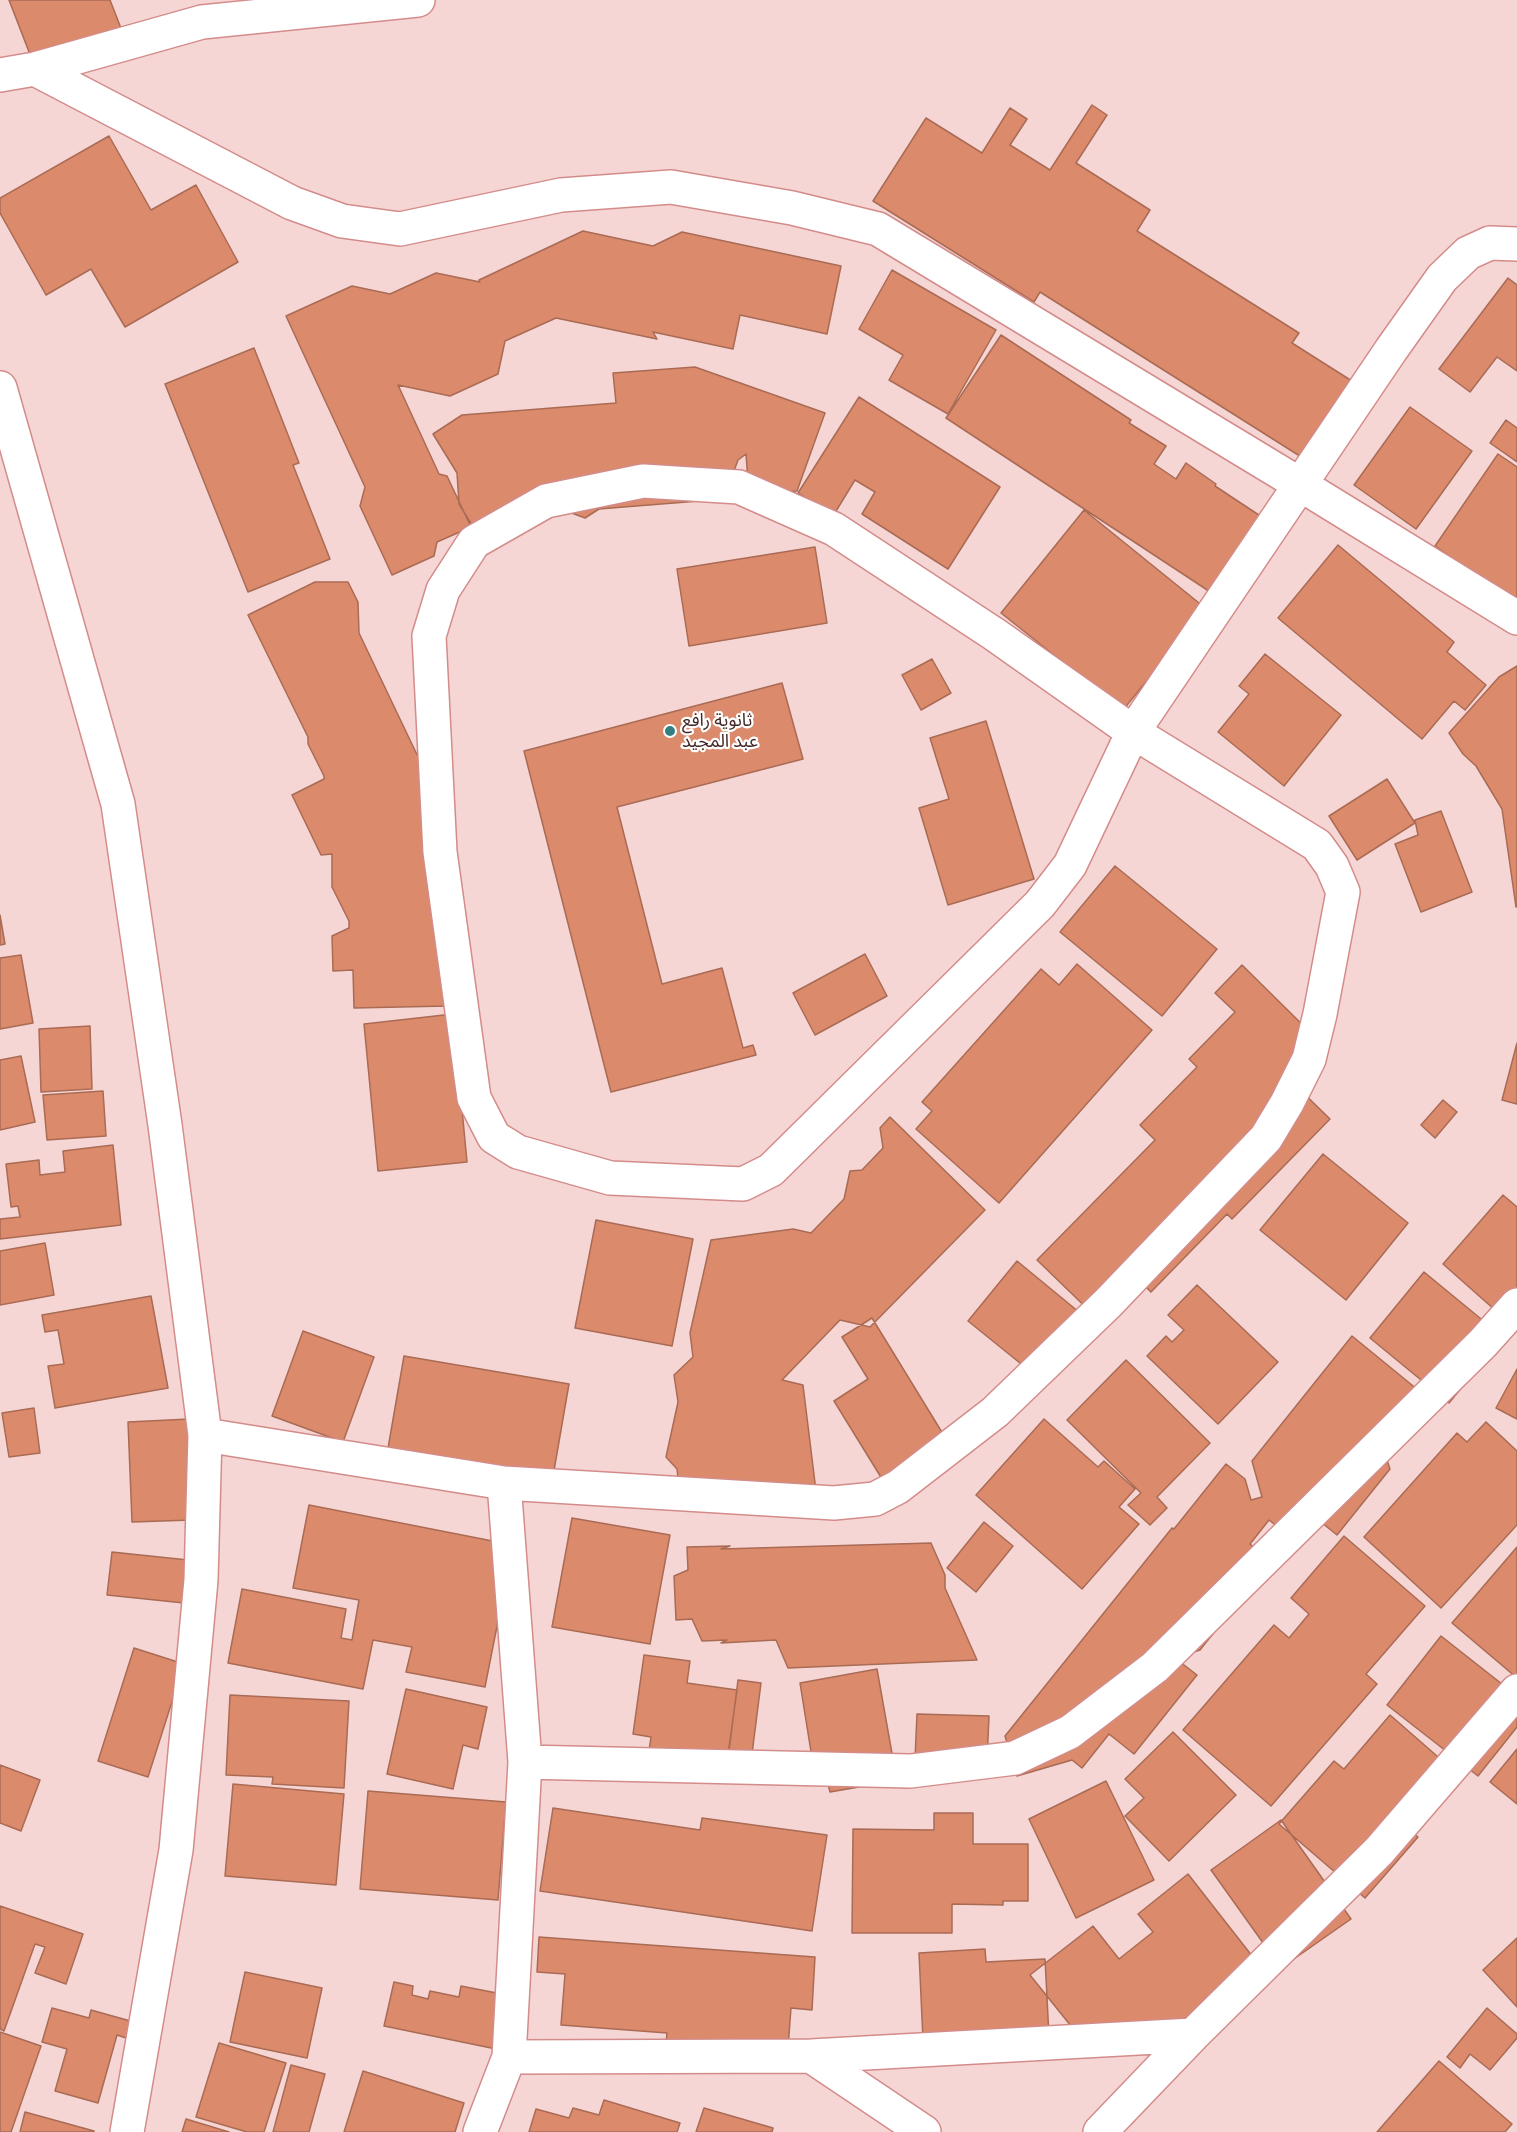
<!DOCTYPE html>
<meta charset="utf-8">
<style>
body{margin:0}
canvas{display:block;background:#f6d6d5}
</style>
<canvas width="1517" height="2132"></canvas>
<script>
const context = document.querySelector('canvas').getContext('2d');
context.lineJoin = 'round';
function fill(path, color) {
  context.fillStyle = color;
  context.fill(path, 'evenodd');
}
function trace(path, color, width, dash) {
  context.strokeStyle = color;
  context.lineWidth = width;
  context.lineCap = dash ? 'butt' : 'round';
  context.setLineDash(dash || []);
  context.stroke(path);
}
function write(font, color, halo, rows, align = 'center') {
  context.font = font + ' "Fira Sans Condensed","Noto Sans Arabic",sans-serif';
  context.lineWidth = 4.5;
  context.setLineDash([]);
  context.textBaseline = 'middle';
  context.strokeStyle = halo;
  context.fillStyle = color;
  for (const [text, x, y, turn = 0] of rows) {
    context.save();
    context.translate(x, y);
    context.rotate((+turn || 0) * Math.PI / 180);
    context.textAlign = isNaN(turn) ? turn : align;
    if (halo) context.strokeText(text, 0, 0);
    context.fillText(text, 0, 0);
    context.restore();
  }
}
const building = new Path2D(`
 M9,0h101l19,49 -88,34z
 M1092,105l15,10 -31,48 74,47 -13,21 162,102 -7,10 71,45 -49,77 -274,-173 -6,10 -161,-101 53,-83 56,35 28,-45 17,11 -17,26 40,25z
 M109,136l42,74 45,-25 42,77 -113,65 -34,-58 -45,26 -46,-82v-15z
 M583,231l70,15 29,-14 159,34 -14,68 -87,-19 -7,34 -80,-17 4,7 -101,-21 -51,23 -7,33 -48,22 -52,-11 41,89 8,2 24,51 -34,15 -3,14 -42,19 -32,-69 5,-19 -79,-171 66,-30 38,8 46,-21 44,9 -1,-2z
 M892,270l104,60 -48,84 -59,-34 14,-25 -44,-26z
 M1508,278l9,7v86l-20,-14 -27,35 -31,-23z
 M1001,335l130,85 -2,3 37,23 -12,18 22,15 10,-16 30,21 -1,2 65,43 -50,76 -284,-187z
 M254,348l45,115 -6,2 37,94 -82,33 -83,-208z
 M695,367l130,46 -28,78 -32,2 -17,-11 -2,-28 -8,6 -14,39 -125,10 -14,9 -24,-9 -16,-25 -70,46 -16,-26 -2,-31 -24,-39 29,-19 154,-12 -3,-30z
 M859,397l141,90 -52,82 -86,-55 13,-22 -20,-12 -22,36 -35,-23z
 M1410,407l62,44 -56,78 -62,-44z
 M1506,420l11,8v34l-27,-19z
 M1498,454l19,13v142l-41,-34 -41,-29z
 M1084,510l120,97 11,-15 21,17 -33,42 -19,-16 -61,75 -122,-97z
 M1338,545l116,97 -7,10 39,33 -21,25 -11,-9 -32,38 -144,-121z
 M815,547l12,76 -138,23 -12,-77z
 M315,582h33l10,20 1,31 71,149 18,224 -94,2 -1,-38 -20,1 -1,-35 17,-8v-7l-17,-34v-33l-11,1 -29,-60 32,-16v-3l-16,-32v-7l-60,-122z
 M1265,654l76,61 -57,71 -66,-54 31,-38 -10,-8z
 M932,659l19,34 -30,17 -19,-35z
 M1517,666v241h-1l-14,-98 -26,-43 -13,-12 -14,-21 50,-56z
 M782,683l21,76 -186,48 45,177 60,-16 21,80 10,-3 3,10 -145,37 -87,-341z
 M986,721l48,158 -86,26 -29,-97 30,-9 -19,-61z
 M1387,779l28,44 -58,37 -28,-44z
 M1441,811l31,81 -51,20 -26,-68 23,-9 -3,-15z
 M1115,866l102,83 -55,67 -102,-84z
 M0,915l5,29 -5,1z
 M865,954l22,42 -72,39 -22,-42z
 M21,955l12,68 -33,6v-71z
 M1077,964l75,66 -153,173 -83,-74 16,-18 -10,-9 119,-133 18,16z
 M1242,965l80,79 -33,35 41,40 -98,100 -5,-5 -76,78 -11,-11 -40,40 -63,-61 118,-120 -15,-15 57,-58 -8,-8 46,-47 -20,-19z
 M453,1014l14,148 -89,9 -14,-147z
 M90,1026l2,63 -51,3 -2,-63z
 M1517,1043v61l-15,-4z
 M21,1056l14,66 -35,8v-70z
 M103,1091l3,45 -59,4 -4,-45z
 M1443,1100l14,12 -22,26 -14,-13z
 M890,1117l95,93 -115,117 -30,-7 -58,60 21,5 13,106 -137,-4 -2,-18 -11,-12 12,-55 -4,-27 19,-18 -3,-24 21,-93 82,-11 18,4 33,-34 6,-28 12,-1 21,-22 -3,-20z
 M113,1145l8,80 -121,14v-20l20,-2 -2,-11 -7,1 -5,-43 33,-4 1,15 25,-3 -2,-21z
 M1323,1154l85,69 -62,77 -86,-70z
 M1503,1195l14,12v96l-13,15 -61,-54z
 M596,1220l97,19 -21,107 -97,-18z
 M45,1243l9,52 -54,10v-54z
 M1017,1261l68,56 -49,59 -68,-55z
 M1424,1272l79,65 -54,66 -79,-65z
 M1197,1285l81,77 -60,62 -71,-68 19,-20 6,6 12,-12 -16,-15z
 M151,1296l17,92 -113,20 -7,-42 16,-2 -6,-34 -13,2 -3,-17z
 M872,1318l79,129 -64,40 -53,-86 34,-22 -26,-42z
 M303,1331l71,26 -31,85 -71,-26z
 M1352,1336l66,54 -33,64 5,15 -53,66 -31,-25 -19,24 -18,-14 -19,24 21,17 -71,89 -25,8 22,17 -63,79 -25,-20 -27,34 -10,-8 -55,16 -12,-40 167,-208 2,1 52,-65 19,15 6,21 11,-3 -10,-36z
 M404,1356l165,28 -17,98 -165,-28z
 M1126,1360l84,83 -53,54 10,11 -17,17 -22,-20 13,-12 -74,-73z
 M1517,1369v50l-21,-11z
 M34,1408l6,45 -31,4 -7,-44z
 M189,1419l3,101 -60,2 -4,-100z
 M1044,1419l54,48 6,-6 31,28 -16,18 20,17 -57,65 -106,-94z
 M1486,1422l31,29v74l-76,83 -77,-71 93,-104 10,9z
 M309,1505l204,40 -28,142 -79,-15 6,-25 -39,-7 -10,49 -135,-26 14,-74 104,20 -5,29 11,2 7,-40 -66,-12z
 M572,1518l98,17 -20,109 -98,-17z
 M984,1522l29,24 -37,46 -29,-24z
 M1344,1536l81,70 -59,68 11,10 -106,122 -88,-76 91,-105 15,13 20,-24 -18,-16z
 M931,1543l14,32v13l32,72 -189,8 -12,-28 -55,3 6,-3 -25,1 -10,-22 -16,1 -2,-44 14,-6 -1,-23 43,-1 -9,3z
 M1517,1547v131l-65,-55z
 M112,1552l76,8 -4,43 -77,-8z
 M1441,1636l76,60v31l-39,49 -91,-71z
 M134,1648l50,16 -36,113 -50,-16z
 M644,1655l46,6 -3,22 50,7 -12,86 -78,-12 4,-27 -18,-3z
 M877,1669l16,90 24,18 -87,15 -3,-11 -11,2 -16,-100z
 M738,1680l23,3 -9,71 -23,-3z
 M406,1689l81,18 -9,42 -15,-4 -10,44 -66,-15z
 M230,1695l119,6 -5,87 -72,-4 1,-7 -47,-2z
 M917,1714l72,2 -2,45 -72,-2z
 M1390,1715l55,48 -48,56 21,18 -53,61 -86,-74 55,-63 10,8z
 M1173,1732l63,63 -67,66 -44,-45 19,-18 -19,-19z
 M1517,1749v55l-27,-22z
 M0,1765l40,15 -19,51 -21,-8z
 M1106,1781l48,99 -78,38 -47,-99z
 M233,1784l111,10 -8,91 -111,-9z
 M368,1791l138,11 -8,98 -138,-11z
 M553,1808l147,22 2,-12 125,17 -15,96 -272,-40z
 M934,1813h39v31h55v57h-25v4l-51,-1v29h-100l1,-104 81,1z
 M1281,1820l70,99 -70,49 -70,-98z
 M1188,1874l68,87 -110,89 -63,-9 -53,-66 63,-49 26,33 34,-27 -15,-18z
 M0,1906l83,28 -17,50 -31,-11 10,-26 -10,-3 -31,87 -4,-2z
 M539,1937l276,20 -3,53 -21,-2 -3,40 -124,13 3,-28 -106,-8 4,-51 -28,-2z
 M1517,1938v69l-34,-37z
 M985,1949l1,13 59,-3 5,97 -126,6 -5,-109z
 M245,1972l77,16 -15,70 -77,-16z
 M394,1982l19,4 -1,9 16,4 2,-8 29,6 2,-11 46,9 -11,54 -112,-23z
 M52,2008l37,10 2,-8 43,12 -5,17 -12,-4 -19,68 -43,-12 12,-42 -25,-7z
 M1487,2008l30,26v4l-27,32 -20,-16 -10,14 -13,-11z
 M0,2032l41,14 -30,86h-11z
 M219,2043l67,20 -22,69h-17l-51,-15z
 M1439,2061l73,63 -7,8h-128z
 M291,2065l34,9 -16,58h-36z
 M363,2071l101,32 -9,29h-111z
 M604,2100l76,23 -3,9h-148l7,-23 33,9 4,-10 26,7z
 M704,2108l69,20 -1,4h-76z
 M25,2112l69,19v1h-74z
 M186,2119l43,13h-47z`);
const minor = new Path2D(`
 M35,69l257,134 50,18 58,8 161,-34 110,-8 121,21 86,21 423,256 216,133
 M0,75l35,-6 167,-47 216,-22
 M0,388l118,416 47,321 40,310 -4,145 -25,270 -49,282
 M205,1435l299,48 330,20 41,-4 23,-12 97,-75 113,-109 158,-165 21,-35 22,-44 11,-45 23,-122 -11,-26 -15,-21 -184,-113 -139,-98 -160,-105 -95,-42 -96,-6 -97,20 -72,41 -31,48 -14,46 11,216 34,246 20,39 24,15 92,26 133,6 28,-14 269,-266 30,-39 63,-133 258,-382 51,-72 26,-25 22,-10 27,1
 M525,1762l385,9 105,-13 55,-26 85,-65 328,-324 34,-38
 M811,2056l113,76
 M509,2057l302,-1 382,-21
 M480,2132l29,-75 16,-295 -21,-279
 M1100,2132l93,-97 186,-184 138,-160`);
const markers = [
 [670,731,6,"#357e82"]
];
const poiNames = [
 ["ثانوية رافع",682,721],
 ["عبد المجيد",682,742]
];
fill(building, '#db8a6c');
trace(building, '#aa6b55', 1.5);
trace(minor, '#d38c8a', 36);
trace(minor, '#fff', 33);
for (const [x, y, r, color] of markers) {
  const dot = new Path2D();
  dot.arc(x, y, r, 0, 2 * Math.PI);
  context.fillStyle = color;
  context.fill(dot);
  trace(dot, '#fff', 2);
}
write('18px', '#442727', '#fff', poiNames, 'left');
</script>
